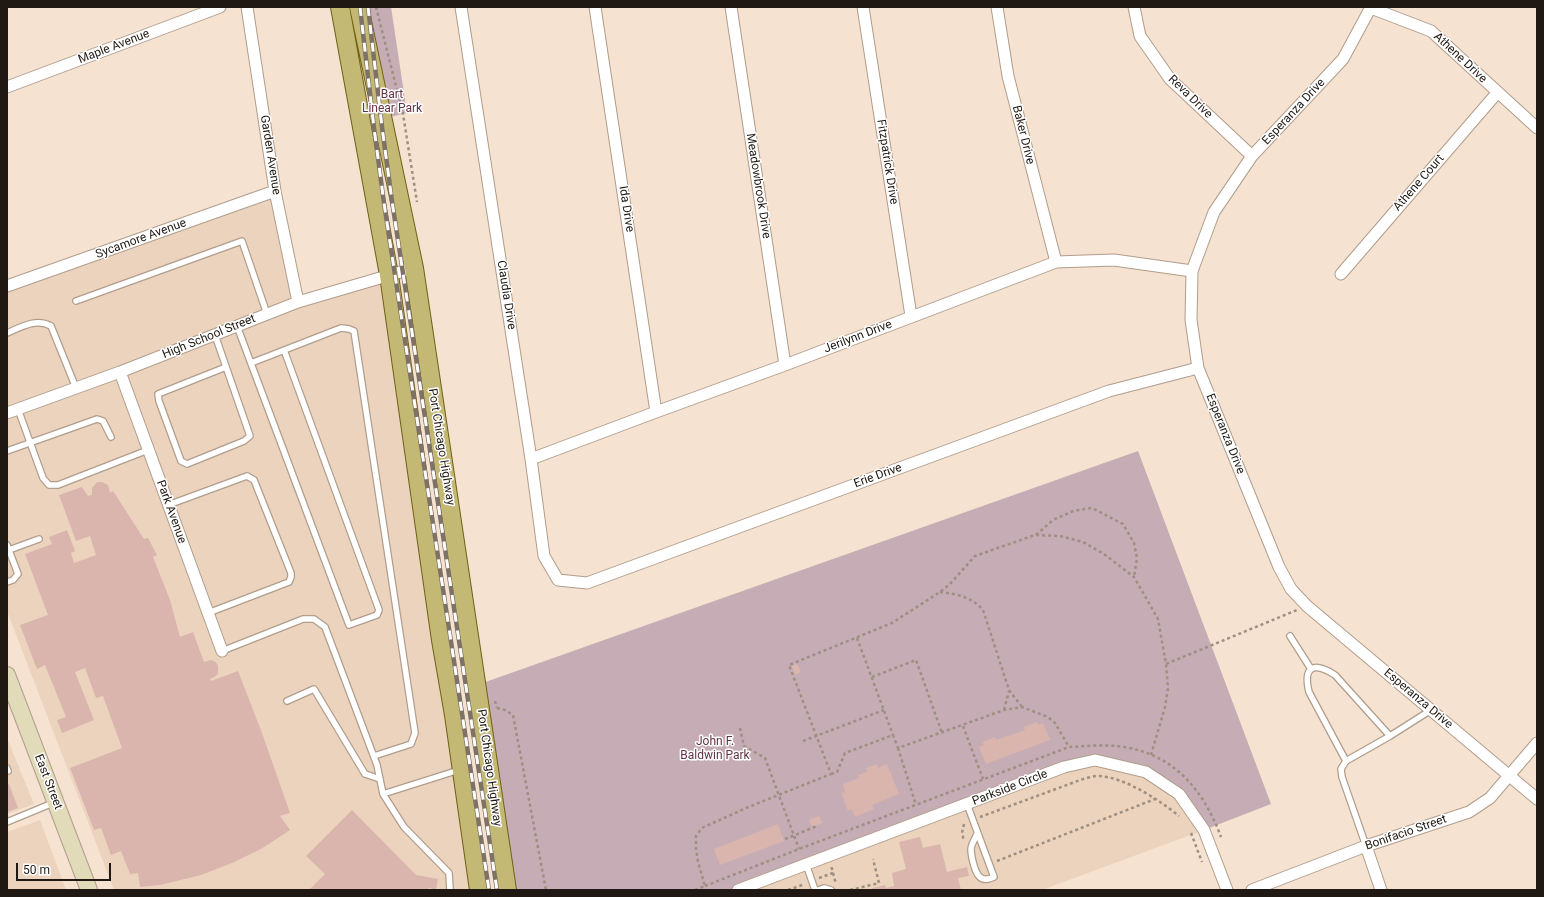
<!DOCTYPE html>
<style>
body{margin:0}
#map{position:relative;width:1544px;height:897px;overflow:hidden;background:#f6e2d0;font-family:Roboto,sans-serif}
canvas{display:block}
.frame{position:absolute;inset:0;border:8px solid #201913;pointer-events:none}
.scale{position:absolute;left:16px;top:863px;width:95px;height:18px;box-sizing:border-box;border:2px solid #201913;border-top:0;padding-left:5px;font-size:12px;line-height:14px;white-space:nowrap;color:#201913;-webkit-text-stroke:3px #fff;paint-order:stroke}
</style>
<div id="map">
<canvas width="1544" height="897"></canvas>
<div class="frame"></div>
<div class="scale">50 m</div>
</div>
<script>
const context = document.querySelector('canvas').getContext('2d');
context.lineJoin = 'round';
function fill(path, color) {
  context.fillStyle = color;
  context.fill(path, 'evenodd');
}
function trace(path, color, width, dash) {
  context.strokeStyle = color;
  context.lineWidth = width;
  context.lineCap = dash ? 'butt' : 'round';
  context.setLineDash(dash || []);
  context.stroke(path);
}
function write(font, color, halo, rows, align = 'center') {
  context.font = font + ' Roboto,sans-serif';
  context.lineWidth = 3;
  context.setLineDash([]);
  context.textBaseline = 'middle';
  context.strokeStyle = halo;
  context.fillStyle = color;
  for (const [text, x, y, turn = 0] of rows) {
    context.save();
    context.translate(x, y);
    context.rotate((+turn || 0) * Math.PI / 180);
    context.textAlign = isNaN(turn) ? turn : align;
    if (halo) context.strokeText(text, 0, 0);
    context.fillText(text, 0, 0);
    context.restore();
  }
}
const built = new Path2D(`
 M275,191l23,111 91,-27 90,615h-365l-107,-279v-325z
 M7,738l27,66 -27,10z
 M1095,760l51,12 33,22 25,36 -162,60h-304z
 M40,820l26,70h-59v-58z`);
const green = new Path2D(`
 M368,7h23l16,106 -26,6z
 M1138,451l133,353 -67,26 -25,-36 -33,-22 -51,-12 -357,130h-231l-30,-205z`);
const building = new Path2D(`
 M97,482h5l6,3 2,8 3,-2 31,48 4,-1 9,17 -4,2 17,43 10,37 13,-5 11,30 7,-2 5,2 2,4v8l-4,3 -4,2 1,2 27,-10 24,62 28,80 -10,3 10,14 -29,19 -29,14 -31,12 -41,10 -20,2 -2,-14 -8,1 -9,-23 -10,4 -10,-27 -7,2 -24,-62 52,-20 -19,-52 -7,2 -11,-30 -10,4 19,48 -32,13 -5,-13 9,-3 -21,-52 -8,4 -17,-44 28,-10 -23,-61 27,-10 -3,-7 18,-7 8,21 -4,2 3,10 22,-8 -6,-19 -14,5 -17,-46 23,-8 6,9 4,-1v-7z
 M797,664l4,8 -6,3 -3,-9z
 M1037,722l1,3 5,-2 7,17 -64,24 -7,-17 5,-2 -2,-3 13,-5 1,3 29,-10 -1,-3z
 M877,764l1,4 9,-4 12,30 -27,11 2,4 -19,8 -3,-8 -4,2 -7,-18 4,-1 -2,-8 16,-6 -1,-3 9,-3 -1,-4z
 M9,784l9,24 -11,4v-27z
 M352,810l64,65 22,4 -2,11 -7,-2 -2,2h-118l16,-16 -19,-18z
 M819,816l3,7 -10,4 -3,-7z
 M778,824l6,17 -64,24 -6,-16z
 M920,837l3,11 17,-4 7,28 20,-5 2,9 -11,2 3,12h-88l-1,-2 13,-3 1,3 8,-2 -2,-13 14,-4 -7,-27z`);
const path = new Path2D(`
 M376,7l27,107 14,88
 M1036,535l17,-15 20,-9 19,-3 31,16 11,19 3,15 -3,19
 M940,592c17,2 32,5 43,18l26,80 13,17
 M857,638l36,97
 M872,677l44,-17 26,73
 M495,701l2,7
 M497,708l8,2 8,5 33,175
 M1004,710l5,-19
 M963,726l20,53
 M740,728l4,18 21,12 34,91
 M803,741l81,-31
 M898,748l18,57
 M1151,755l14,-48 3,-19 -2,-24
 M831,774l6,-2 8,-19 48,-18 5,13 106,-38 18,-3 26,10 7,6 14,24
 M980,817l103,-38c5,-1 10,-3 15,-3 27,1 61,24 81,40
 M964,824l-2,9 2,8
 M1191,833l11,29
 M785,839l32,-13
 M997,861l158,-62
 M833,873l3,11
 M819,878l14,-5 -2,-8
 M705,886l94,-37 270,-102c18,-1 37,-3 55,0 51,8 80,44 97,90
 M695,890l10,-4 -7,-24 -2,-13v-13l6,-8 44,-20 85,-34 -42,-109 103,-42 48,-31 10,-8 25,-28 60,-21 25,1 23,6 21,12 30,23 24,42 8,45 131,-54
 M788,890l17,-6
 M850,890l29,-7 -6,-24`);
const lane = new Path2D(`
 M76,301l166,-60 25,73
 M237,326l112,299 28,-10 2,-5 -95,-260
 M7,333c14,-6 29,-15 44,-7l25,62
 M215,335l35,101 -6,5 -57,23 -6,-3 -22,-60 -1,-7 68,-27
 M251,363l90,-35 8,1 5,2 61,402 -4,11 -37,12
 M18,409l25,69 6,7h9l90,-35
 M7,451l90,-32 6,2 8,16
 M168,505l79,-29 7,4 37,93v4l-2,5 -81,31
 M7,545l11,29 -5,6 -6,2
 M9,550l30,-11
 M1290,636l21,33
 M222,651l81,-32h11l11,8 52,138 6,29 21,33 45,46 1,17
 M287,701l27,-12 51,85 15,5
 M1346,761l-37,-69c-6,-25 4,-31 26,-17l55,61
 M7,768l1,3
 M383,794l76,-24
 M967,804l27,73c-14,7 -18,-3 -21,-15 -1,-4 -2,-9 -2,-13 0,-4 4,-10 6,-15
 M7,822l46,-19
 M1366,846l-24,-69 -1,-8 5,-8 44,-25 41,-26
 M806,864l9,26
 M818,890l6,-2 7,2`);
const street = new Path2D(`
 M247,7l28,184 23,111
 M461,7l70,452 13,97 14,24 29,3 522,-192 89,-23
 M595,7l61,405
 M731,7l54,358
 M863,7l48,309
 M997,7l11,69 48,186
 M1134,7l6,29 30,43 82,77
 M1371,7l-28,52 -91,97 -38,56 -22,59 -1,49 7,48 81,199 12,22 16,17 230,193
 M1371,8l60,23 106,97
 M7,87l213,-80
 M1341,274l156,-181
 M7,286l268,-95
 M120,372l102,279
 M7,413l113,-41 178,-70 116,-34
 M531,459l125,-47 129,-47 271,-103 58,-2 78,11
 M1366,846l15,44
 M738,890l326,-123 31,-7 51,12 33,22 25,36 23,60
 M1252,890l114,-44 103,-34 21,-14 47,-55`);
const secondary = new Path2D(`
 M7,675l82,215`);
const primary = new Path2D(`
 M340,7l49,268 52,365 13,75 25,175
 M359,7l55,261 93,622`);
const rail = new Path2D(`
 M360,7l14,121 10,75 105,687
 M368,7l14,120 10,74 105,689`);
const streetNames = [
 ["Maple Avenue",114,47,-21],
 ["Athene Drive",1460,58,43],
 ["Reva Drive",1190,97,44],
 ["Esperanza Drive",1294,112,-47],
 ["Baker Drive",1023,135,76],
 ["Garden Avenue",270,155,81],
 ["Fitzpatrick Drive",887,162,81],
 ["Athene Court",1419,183,-49],
 ["Meadowbrook Drive",758,186,81],
 ["Ida Drive",626,209,81],
 ["Sycamore Avenue",141,239,-20],
 ["Claudia Drive",506,295,81],
 ["High School Street",209,337,-22],
 ["Jerilynn Drive",858,337,-21],
 ["Esperanza Drive",1225,434,68],
 ["Port Chicago Highway",441,447,81],
 ["Erie Drive",878,476,-20],
 ["Park Avenue",171,512,70],
 ["Esperanza Drive",1418,699,40],
 ["Port Chicago Highway",489,768,82],
 ["East Street",48,782,69],
 ["Parkside Circle",1010,788,-21],
 ["Bonifacio Street",1406,833,-19]
];
const parkNames = [
 ["Bart",392,95],
 ["Linear Park",392,109],
 ["John F.",715,742],
 ["Baldwin Park",715,756]
];
fill(built, '#ecd3bd');
fill(green, '#c6adb5');
fill(building, '#d9b5ae');
trace(lane, '#b09d8c', 8);
trace(street, '#b09d8c', 13);
trace(secondary, '#b09d8c', 18);
trace(primary, '#716117', 20);
trace(path, '#9d8f82', 2.5, [3, 3]);
trace(lane, '#fff', 5.5);
trace(street, '#fff', 11);
trace(secondary, '#e1dbba', 16);
trace(primary, '#c4b875', 18);
trace(rail, '#7e7166', 4.5);
trace(rail, '#fff', 3, [9]);
write('12px', '#201913', '#fff', streetNames);
write('12px', '#633346', '#fff', parkNames);
</script>
